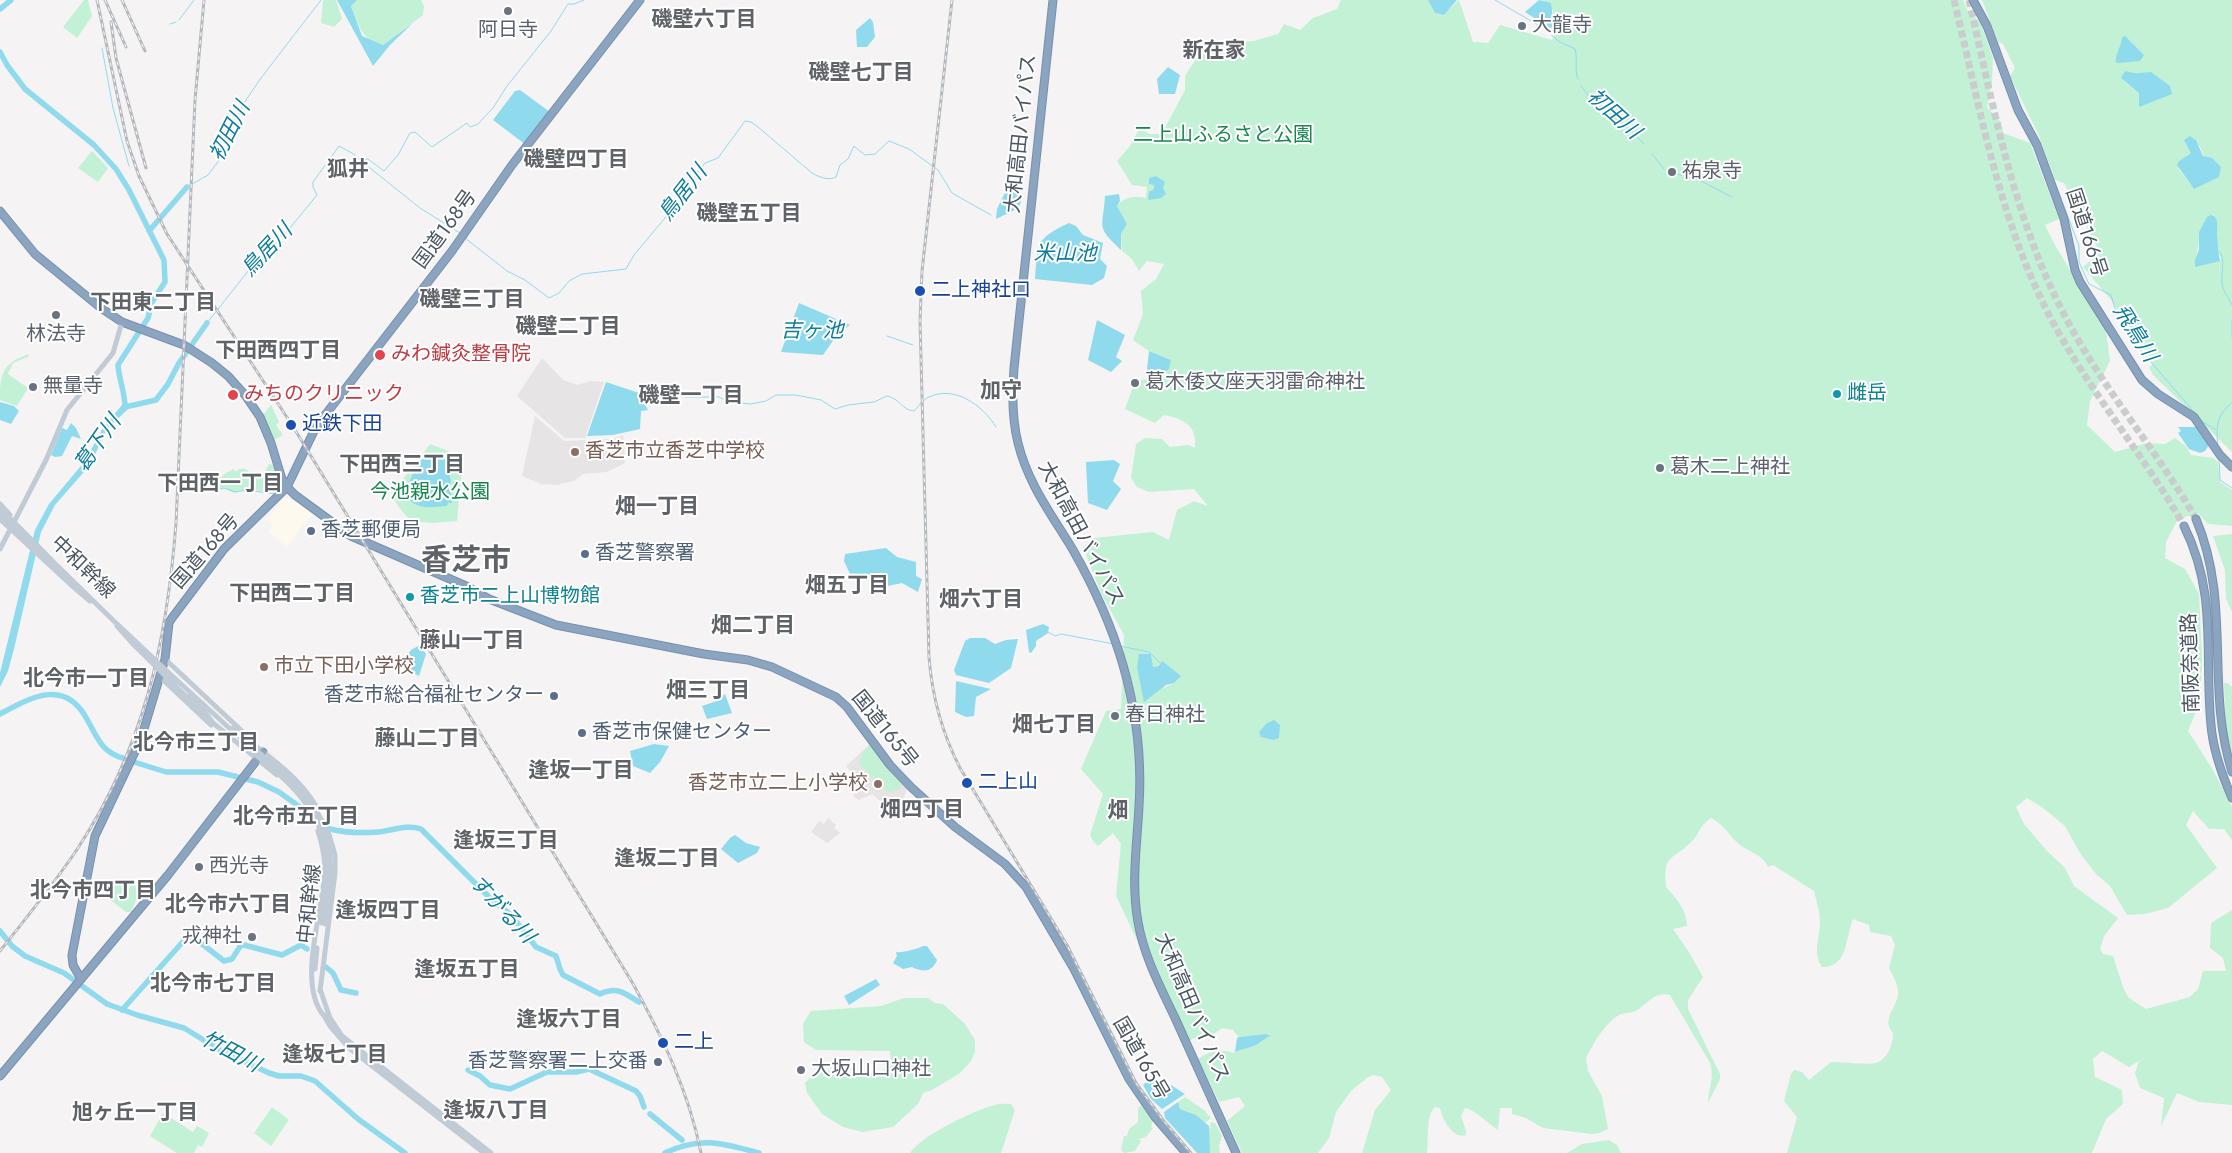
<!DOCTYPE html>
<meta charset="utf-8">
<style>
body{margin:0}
canvas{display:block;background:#f5f3f3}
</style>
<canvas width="2232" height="1153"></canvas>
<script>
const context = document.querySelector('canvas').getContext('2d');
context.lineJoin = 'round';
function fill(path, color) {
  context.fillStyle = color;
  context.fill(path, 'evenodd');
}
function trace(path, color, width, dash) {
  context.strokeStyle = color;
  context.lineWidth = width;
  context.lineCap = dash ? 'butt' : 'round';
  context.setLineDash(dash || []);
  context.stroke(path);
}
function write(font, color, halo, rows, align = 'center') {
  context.font = font + ' Jost,"Noto Sans JP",sans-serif';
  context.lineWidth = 4;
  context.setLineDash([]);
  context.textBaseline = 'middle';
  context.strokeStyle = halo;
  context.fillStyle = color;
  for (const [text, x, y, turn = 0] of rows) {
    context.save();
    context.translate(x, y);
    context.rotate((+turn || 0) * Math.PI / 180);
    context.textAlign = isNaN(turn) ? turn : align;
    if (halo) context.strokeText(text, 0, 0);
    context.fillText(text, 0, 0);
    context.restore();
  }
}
const commercial = new Path2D(`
 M288,497l27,16 -12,12 -15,22 -20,-15 5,-7 -6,-5 15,-20z`);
const education = new Path2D(`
 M542,358l21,22 14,5 14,-4 13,1 -19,56h-20l-48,-42z
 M535,416l29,25 48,-2 11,-4 2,28 -18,9 -24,2 -9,7 -17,4 -16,-1 -19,-8z
 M871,743l36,46 -3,8 5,8 -11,12 -26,-23 -13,6 -6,-4 4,-7 -11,-9 5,-8 -5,-6z
 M828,818l8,7 -2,3 6,5 -13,10 -16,-11 8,-11 5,3z`);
const green = new Path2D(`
 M84,0h4l4,16 -15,22 -14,-11z
 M323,0h13l6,19 -8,8 -13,-4z
 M357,0h64l3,6 -1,9 -40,30c-21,-3 -25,-22 -32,-39z
 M1341,0h87l7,13 8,2 16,-15 14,42 15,1 12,-18 52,15 5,-12 -4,-17 -11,-11h421l5,12 12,10 13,36 -1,24 -5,25 14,15 2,11 27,10 29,76 -14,6 10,20 51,85 4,31 -20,40 -3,24 28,27 32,-9 18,1 10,-6 11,8 5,9 22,3 5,4 2,20 12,8v36l-24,-2 -10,-11 -20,6 -12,23 -1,16 20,11 14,25 3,65 -2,43 -12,29 25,39 19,37v33l-8,-11h-15l-16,-18 -7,14 31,43 -49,40 -23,6 -18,1 -17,-29 -14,-12 -16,-21 -15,-27 -23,-19 -15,-9 -11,9 8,17 23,27 18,17 9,18 44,32 -14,18 -4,13 3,5 10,2 11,34 5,8 17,11 44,-12 8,-8 5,-18h23l-3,-13 -13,-10 1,-25 21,-13v195l-33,-3 -22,-9 -16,33 3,-28 -24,-10 -5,-15 4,-12 -10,6 -27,-16 -9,8 2,18 27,13 1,14 -17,15 -14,34h-305l10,-36 -13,-16 7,-27 3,-4 8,2 7,8 22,-18c9,0 38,3 45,1 12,-4 17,-19 17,-30 -12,-14 3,-24 5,-38 1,-10 -5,-19 -9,-27l6,-23 -4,-9 -21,-4 -1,-7 -16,-6c-8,18 -4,48 -31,48 -10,-16 -2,-28 -2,-45 0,-10 -4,-22 -6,-31l-41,-26 -5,2c-4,-11 -18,-15 -28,-22 -11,-9 -15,-20 -29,-27 -14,10 -11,16 -20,24 -20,20 -28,11 -25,45 10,11 21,23 21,39l-14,3 16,23 14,25 -15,23v9l32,65v5l-12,24c0,-14 7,-25 2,-40l-40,-68c-15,-4 -22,8 -33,15 -5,4 -12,2 -18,5 -14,8 -26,29 -33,43l2,13 14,25 6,33 -9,4 -7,1 -49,-6 -17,-10 -14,-4v-6h-12l-2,22c-9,-6 -24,-21 -33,-22l-4,8 5,15v4c-13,5 -24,-17 -26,-27l-5,-1c-10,10 -6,32 -8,46h-65l13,-43 16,-20 -9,-13 -8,-2 -6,2 -17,14 -15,21 -7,26 -11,15h-76l-15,-32 18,-15 -6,-9 -20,5 -21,-43c9,-7 25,-11 35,-6l26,-10 5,-5 6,-1 -4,-3 -27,3 -6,-7 -11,-2 -11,8 -17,2 -5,3 -37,-79 -14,-20 -22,-46 5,-52 -8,-11 -15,13 -5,-5 -3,-6 13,-41 -22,-25 25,-58 15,-2 3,-74 -22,-40 -19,-48 11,-9 59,-6 16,8 8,-30 17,-9 14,5 -14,-17 -45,3 -12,-5 -6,-9 5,-34 9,-6 17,1 8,8 19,-2 6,3c2,-23 -11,-29 -31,-33l-9,8 -30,-14 10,-28 20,-3 16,-18 -22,-9 -16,-11 10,-26 -2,-23 15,-12 8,-15 -17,-3 -8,10 -7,-12 -10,-8 -1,-17 6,-10 -10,-18c6,-9 19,-11 29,-8l1,-11 -15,-2 -15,-24 13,-15 10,-18 9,6h13l23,-44v-14l15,-23 24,-10 30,-2 24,-7 6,-10 16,6 13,-12 24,-9zM1139,654h12l2,13 6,-1 15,17 -11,5z
 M1982,0h250v452l-79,-77 -4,-8 4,-3 -42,-64 -28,-33 14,-12 1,-6 -34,-66 -9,-3 -16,-44 -29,-60 5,-8 -12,-24 -5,-2zM2122,37l18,24 -25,-2 7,-13zM2151,72l-12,35v-14l-15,-12 10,-8zM2185,140l14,5 6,13 -14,27 -12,-16v-8l12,-8zM2203,226l15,4v19l3,10h-26c5,-11 2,-23 8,-33z
 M92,151l16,17 -10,14 -20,-14z
 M29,354l-1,3 -15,6 -5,11 20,14 -11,18 -17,-6c0,-26 2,-37 29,-46z
 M271,405l8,17 -3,3 7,10 -9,5 -12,-24z
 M430,444l33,13 -6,64 -24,2 -22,-2c-8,-9 -16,-16 -18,-28l3,-5z
 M269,464l4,1 6,17 -3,11 -29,-4 -13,4 -11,-5 -11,1 12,-15 10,-5 1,3c10,-8 11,0 21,3l8,-2z
 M2232,534v78l-6,-13 -1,-29 -12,-34z
 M2224,683h4l4,4v70l-6,-19z
 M871,745l31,39 -5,6 -9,2 -29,-28 4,-12z
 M108,881h26l4,15 -7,16h-5l-23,-18v-6z
 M904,998h24l7,5 8,1 22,20 10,16v12l-4,9 -11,12 -28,17 -9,3 -5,11 -25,23 -31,5 -19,-5 -21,-13 -15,-21 -2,-10c18,-19 30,-12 53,-9 8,0 16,-1 24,-2l9,-10 -1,-11 -74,-1 -12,-8 -1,-18 8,-13 70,-5z
 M1185,1097l19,13 7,8 -6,5 -9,-8 -16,-6 -2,-7z
 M1011,1104l4,6 -14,43h-91c11,-17 64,-43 85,-48 5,-2 11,-1 16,-1z
 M1143,1104l10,17 -2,6 2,1 -7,9 -7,2 2,2 -6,10 -11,2 -3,-3 3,-14h3l2,-7 9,-7v-14z
 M272,1107l17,13 -18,26 -17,-13z
 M163,1113l30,19 4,-6 12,7 -7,14 -4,-2 -4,8h-17l-27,-17z
 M1211,1122l4,1 7,13 -3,10 1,7h-10l-2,-18z
 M1609,1140l8,5 4,8h-54l15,-9z`);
const water = new Path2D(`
 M337,0h20l-6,6 11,30 21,9 30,-22 -23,22 -17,21z
 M1428,0h29l-13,15 -9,-2z
 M1539,0l12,3 3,24 -4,1 -25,-16z
 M870,18l3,4 2,15 -8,10h-10l-1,-17z
 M2125,36l19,19 -4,6 -24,2c-2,-6 6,-18 6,-26z
 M1168,67l12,8 -5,19h-16l-2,-15z
 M2125,71l9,2 17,-1 19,14 2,8 -33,13v-14l-18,-15z
 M520,90l30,22 -24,33 -33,-25 22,-29z
 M2190,136l6,4 7,16 9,2 9,9 -2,10 -25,12 -17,-24 2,-4 12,-8 -7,-13z
 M1156,176l9,6 -2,6 3,6 -5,4 -13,2 1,-9h3l2,-3v-3l-5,-1v-6z
 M1011,180l3,1 7,20 -2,7 -23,11 1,-10z
 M1119,194l1,7 -3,5 10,18 -6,10v16c-26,-24 -18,-22 -16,-54z
 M2211,215l4,2 2,4 1,28 2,12 -25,6v-8l4,-9v-18l8,-15z
 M1069,223l7,3 7,9 20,8 -3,16 7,7 -3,12 -12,7 -57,-6c3,-36 0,-40 34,-56z
 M799,303l51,22 -13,10 -14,20 -42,-3z
 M1097,320l28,15 -9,22 6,4 -11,11 -23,-12z
 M1149,351l22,9 -2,9 -14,9 -8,-9z
 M606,382l33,11 9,17 -7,1 -1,18 -27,6 -26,1z
 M0,402l14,4 5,5 -8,13 -11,-4z
 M123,404l5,1v4l-21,20 -17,36 -35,40 -14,27 -27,117 -6,22 -8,16v-14l35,-143 14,-26 36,-43 19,-35z
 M71,423l5,5 5,11 -9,-3 -10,20 -7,1 -4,-2 11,-27 5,2z
 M2178,427h19l12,18 -4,6 -5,2 -11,-4 -11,-16 3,-2z
 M436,453h7l6,5 -2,7 4,16 -2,8 3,8v6h-4l-1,3c-15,1 -32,5 -41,-11l2,-10 6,-14 8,-12z
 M1114,460l6,4 -7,17 8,8 -14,21 -19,-7 -2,-41z
 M886,548l11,9 19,5v14l6,3 -4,13 -16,-9 -19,4 -20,-12 -13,-1 -6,-13 1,-7z
 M1043,624l6,3 -1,6 -12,8v5l-5,7 -2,-1 -3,-22z
 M970,638h15l10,6 11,-4 12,-1 -7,29 -22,15 -33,-8 -2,-5 11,-29z
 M420,645l6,9 -7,22 -20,-10 12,-16z
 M1139,654h12l2,13 6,-1 3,-5 19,15 -7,7 -8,2 -22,17 -7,-35z
 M956,681l35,8 -15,8 -2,19 -8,1 -11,-5z
 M725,694l7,19 -25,6 -5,-13 15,-5z
 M1274,720l6,5 -1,13 -6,2 -12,-3 -2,-5 8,-9z
 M654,744l15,2 -9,16 -10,11 -17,-7 -3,-15z
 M735,835l11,8 14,4 -3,6 -19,10 -17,-14 9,-11z
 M923,946h4l10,14c-5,13 -15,12 -25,7l-9,2 -10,-6 4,-7 -1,-4c6,1 22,-3 27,-6z
 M876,979l4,6 -31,20 -5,-9z
 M1266,1034l5,2c-7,2 -9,6 -15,9 -7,3 -14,4 -21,7l2,-14 2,-1z
 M1151,1078l12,8 8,-1 14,9 -23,15 -11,-10 -8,-14z
 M1178,1102l2,7 16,6 13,11 1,27h-13l-32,-35 -1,-6z`);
const stream = new Path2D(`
 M1495,0l50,29 13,12 17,8c3,10 -1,20 3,30
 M179,20l15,-20
 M170,24l6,-2
 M102,48l11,60 16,58
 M1581,86l14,18 32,23 17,17
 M1652,154l12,15
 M360,160l60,48 40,25
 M1667,171l34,10 31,16
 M2051,172l28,74v16l10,22 22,11 5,17 14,14 8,21 57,66
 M187,187l21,-12 15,-20 9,-15 -1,-14 15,-26 15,-22 60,-78
 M465,238l42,33 18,9 24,18 10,-5 10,-12 13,-7 44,-5 8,-14 41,-49 5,-7 -1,-3 26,-33 13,-5 27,-37 6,1 7,5 54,46c7,4 17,8 24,4l4,-12 8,-6 6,-13 11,9 10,-1 14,-13 20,8 29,21 14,23 39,22
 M2219,251c7,8 2,21 3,32 0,7 7,15 10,22
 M2232,320v17
 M207,323l68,-86 10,-3 32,-39 -4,-8v-5l26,-36 13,7 8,7 8,-1 16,12 14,-16 12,-22 5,-1 17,15 35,-24 3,4 8,-3 15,-16 14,-22 44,-55 17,-27h6l10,-4
 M887,336l26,9
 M640,395l12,-4 34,6h33l10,5 22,2 15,-3 10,-6h20l25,5 14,9 13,-4 26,-3 13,-6c12,2 15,14 27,15 5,-5 8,-11 15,-14 25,-12 54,8 67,30
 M2200,420l16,10
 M2218,446c-2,-17 -2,-32 14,-43
 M2219,458l1,22 12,8
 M213,487l3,3 8,-2 12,4 11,-2 28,4
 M1048,632l7,4 6,-2 53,10
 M1120,646l29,6 11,11`);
const river = new Path2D(`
 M0,9l11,-9
 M0,52l7,13 18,24 69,56 22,24 13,21 35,70 1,22 -13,20 -4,16 -30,47c1,15 7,27 7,42l-3,3
 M149,231l38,-44
 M125,407l31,-7 12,-16 11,-21 28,-40
 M0,714c33,-18 66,-36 88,7 10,18 14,31 35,37
 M134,762l32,10h52l40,10 21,10 51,37c15,4 32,4 48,3 13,-1 30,-8 43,-3l70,70 20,16 25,32 20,9 4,13 3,6 37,19c18,-8 24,-1 39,8
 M0,931l12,15 13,10 39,17 43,31 30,11 47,13 36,22 49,23 10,3h22l14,5 43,38 47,34
 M326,967l7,6 8,17 15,3
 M122,1010l66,-74 9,4 27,21 8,-2 9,-14h3l38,10 19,-10 6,4
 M468,1070l12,6 10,9 20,4 37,-17h29l13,-3 47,22 4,5 4,11
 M650,1114l32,26
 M665,1153c35,-17 57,-10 94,0`);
const highwayTunnel = new Path2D(`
 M1954,0c25,103 43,210 90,305 39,79 97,145 140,221
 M1969,0c25,109 45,222 99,322 37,69 89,129 128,197`);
const secondary = new Path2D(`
 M0,504l10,11
 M0,519l70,65 20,17
 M0,549l46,-89 21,-50 46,-57 9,-31
 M165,659l78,73
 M160,677l51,48
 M190,695l10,10 13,18 64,52
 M233,728c29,25 63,44 83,78
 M318,831c4,13 7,26 7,38 -1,41 -29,114 -1,147
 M315,969l2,-21
 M320,989l10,29 12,18 149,117
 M320,991l15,-118v-18l-7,-24
 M323,1014l7,12 19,22 135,105`);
const highway = new Path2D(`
 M1053,0l-39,368c-2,25 -2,51 4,75 10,41 34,72 55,107 21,37 38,74 50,115 13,45 19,94 16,141 -2,39 -8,77 -1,116 6,35 23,66 38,98 20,44 40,89 60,133
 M1973,0l14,26 31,84 19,35 27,74 11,51 5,12 62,98 16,14 36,23 26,38 12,12
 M0,211l35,43 66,54 21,14 62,23 28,18 16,13 17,19 15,22 11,26 11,36 5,8 8,8 56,41 115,50 23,13 67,26 148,29 44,6 24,7 64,30 11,10 43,58 21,22 44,40 50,37 21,23 48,82 55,110 26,38 31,36
 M2196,519c36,85 9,166 36,253
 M2184,526c34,69 20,127 27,199 2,26 11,50 21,73
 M81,979l-8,-14 -1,-10 23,-119 46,-97 24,-80 4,-36 3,-5 52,-69 63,-62 27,-56 8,-12 130,-168 60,-86 128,-165
 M0,1076l168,-201 95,-123`);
const rail = new Path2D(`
 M97,0l30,141 12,35 28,58 125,191 340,557c30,54 57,110 69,171
 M105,0l21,47
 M122,0l23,51
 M952,0l-30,271 -2,50 9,336c3,39 13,76 31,111l107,177 69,138 27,37 28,33
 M111,22l5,36 30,110
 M0,951c27,-34 54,-67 78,-103 66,-101 89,-206 98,-325l19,-423 9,-100`);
const secondaryBridge = new Path2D(`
 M0,508c73,75 149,148 227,218 32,30 74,52 94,93 15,34 9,69 4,105
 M0,513l64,62
 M117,626l17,19 79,78
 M245,746c38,31 79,61 82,115 1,21 -3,42 -6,62`);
const markers = [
 [508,11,5,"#6b7280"],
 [1522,26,5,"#6b7280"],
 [1672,172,5,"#6b7280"],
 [920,291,6,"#1a4fb4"],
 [56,315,5,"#6b7280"],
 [380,355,6,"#e0444e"],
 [1135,383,5,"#6b7280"],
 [33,387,5,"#6b7280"],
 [1837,394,5,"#0f9aa8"],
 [233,395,6,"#e0444e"],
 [291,425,6,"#1a4fb4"],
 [575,452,5,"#8d6e63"],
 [1660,468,5,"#6b7280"],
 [311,531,5,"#5c6f8a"],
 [585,554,5,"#5c6f8a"],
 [410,597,5,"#0f9aa8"],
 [264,667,5,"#8d6e63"],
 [554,696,5,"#5c6f8a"],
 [1115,716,5,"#6b7280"],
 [582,733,5,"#5c6f8a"],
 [967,783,6,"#1a4fb4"],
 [878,784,5,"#8d6e63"],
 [199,867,5,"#6b7280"],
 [252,937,5,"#6b7280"],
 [663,1043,6,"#1a4fb4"],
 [658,1062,5,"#5c6f8a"],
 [801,1070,5,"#6b7280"]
];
const worshipNames = [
 ["大龍寺",1532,26],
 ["阿日寺",508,31,"center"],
 ["祐泉寺",1682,172],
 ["林法寺",56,335,"center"],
 ["葛木倭文座天羽雷命神社",1145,383],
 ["無量寺",43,387],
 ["葛木二上神社",1670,468],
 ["春日神社",1125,716],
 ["西光寺",209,867],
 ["戎神社",242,937,"right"],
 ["大坂山口神社",811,1070]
];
const streetNames = [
 ["大和高田バイパス",1022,134,-84],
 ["国道168号",446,230,-54],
 ["国道166号",2085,233,72],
 ["大和高田バイパス",1080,534,62],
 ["国道168号",206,552,-49],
 ["中和幹線",82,568,44],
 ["南阪奈道路",2192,663,-92],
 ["国道165号",884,730,51],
 ["中和幹線",311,904,-84],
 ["大和高田バイパス",1191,1008,67],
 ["国道165号",1140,1059,60]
];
const parkNames = [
 ["二上山ふるさと公園",1223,136],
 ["今池親水公園",430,493]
];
const transitNames = [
 ["二上神社口",931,291],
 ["近鉄下田",302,425],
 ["二上山",978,783],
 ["二上",674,1043]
];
const healthNames = [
 ["みわ鍼灸整骨院",391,355],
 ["みちのクリニック",244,395]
];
const cultureNames = [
 ["雌岳",1847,394],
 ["香芝市二上山博物館",420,597]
];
const educationNames = [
 ["香芝市立香芝中学校",585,452],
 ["市立下田小学校",274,667],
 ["香芝市立二上小学校",868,784,"right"]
];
const serviceNames = [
 ["香芝郵便局",321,531],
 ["香芝警察署",595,554],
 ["香芝市総合福祉センター",544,696,"right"],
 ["香芝市保健センター",592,733],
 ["香芝警察署二上交番",648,1062,"right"]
];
const neighbourhoodNames = [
 ["磯壁六丁目",704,21],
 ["新在家",1214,52],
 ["磯壁七丁目",861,74],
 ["磯壁四丁目",576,161],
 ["狐井",348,171],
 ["磯壁五丁目",749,215],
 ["磯壁三丁目",472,301],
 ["下田東二丁目",153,304],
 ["磯壁二丁目",568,328],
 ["下田西四丁目",278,352],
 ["加守",1001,392],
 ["磯壁一丁目",691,397],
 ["下田西三丁目",402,466],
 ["下田西一丁目",220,485],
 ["畑一丁目",657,508],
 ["畑五丁目",847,587],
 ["下田西二丁目",292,595],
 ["畑六丁目",981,601],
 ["畑二丁目",753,627],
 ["藤山一丁目",472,642],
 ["北今市一丁目",86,680],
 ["畑三丁目",708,692],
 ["畑七丁目",1054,726],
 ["藤山二丁目",427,740],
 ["北今市三丁目",196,744],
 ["逢坂一丁目",581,772],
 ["畑四丁目",922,811],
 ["畑",1118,812],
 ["北今市五丁目",296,818],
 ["逢坂三丁目",506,842],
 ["逢坂二丁目",667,860],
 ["北今市四丁目",93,892],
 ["北今市六丁目",228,906],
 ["逢坂四丁目",388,912],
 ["逢坂五丁目",467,971],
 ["北今市七丁目",213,985],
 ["逢坂六丁目",569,1021],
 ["逢坂七丁目",335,1056],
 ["逢坂八丁目",496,1112],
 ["旭ヶ丘一丁目",135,1114]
];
const waterNames = [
 ["初田川",1613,115,42],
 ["初田川",231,132,-63],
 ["鳥居川",684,194,-52],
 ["鳥居川",268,251,-47],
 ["米山池",1065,255],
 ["吉ヶ池",812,332],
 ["飛鳥川",2134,334,58],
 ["葛下川",99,444,-55],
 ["すがる川",501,910,47],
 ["竹田川",230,1053,28]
];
const townNames = [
 ["香芝市",466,563]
];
fill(commercial, '#fdf9ef');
fill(education, '#e6e4e5');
fill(green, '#c3f1d5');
fill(water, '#90daee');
trace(stream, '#90daee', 1);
trace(river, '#90daee', 5.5);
trace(highwayTunnel, '#caccce', 7, [7, 3.5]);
trace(highway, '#7690ad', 9);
trace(secondary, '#c1cbd6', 5);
trace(highway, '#8ba5c1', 7);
trace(rail, '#b5b8bd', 3);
trace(rail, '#fff', 1, [4]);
trace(secondaryBridge, '#c1cbd6', 5);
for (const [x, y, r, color] of markers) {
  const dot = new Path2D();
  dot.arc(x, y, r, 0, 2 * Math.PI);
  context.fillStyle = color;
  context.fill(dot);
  trace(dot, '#fff', 2);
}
write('20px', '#5b616d', '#fff', worshipNames, 'left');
write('20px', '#4a5661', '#fff', streetNames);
write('20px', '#17864f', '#fff', parkNames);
write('20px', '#164399', '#fff', transitNames, 'left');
write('20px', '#be3a42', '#fff', healthNames, 'left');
write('20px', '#0d838f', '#fff', cultureNames, 'left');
write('20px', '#785e54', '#fff', educationNames, 'left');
write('20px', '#4e5e75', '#fff', serviceNames, 'left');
write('bold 21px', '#5f6368', '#fff', neighbourhoodNames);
write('italic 21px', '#0c7c9b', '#fff', waterNames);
write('bold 30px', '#5f6368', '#fff', townNames);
</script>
